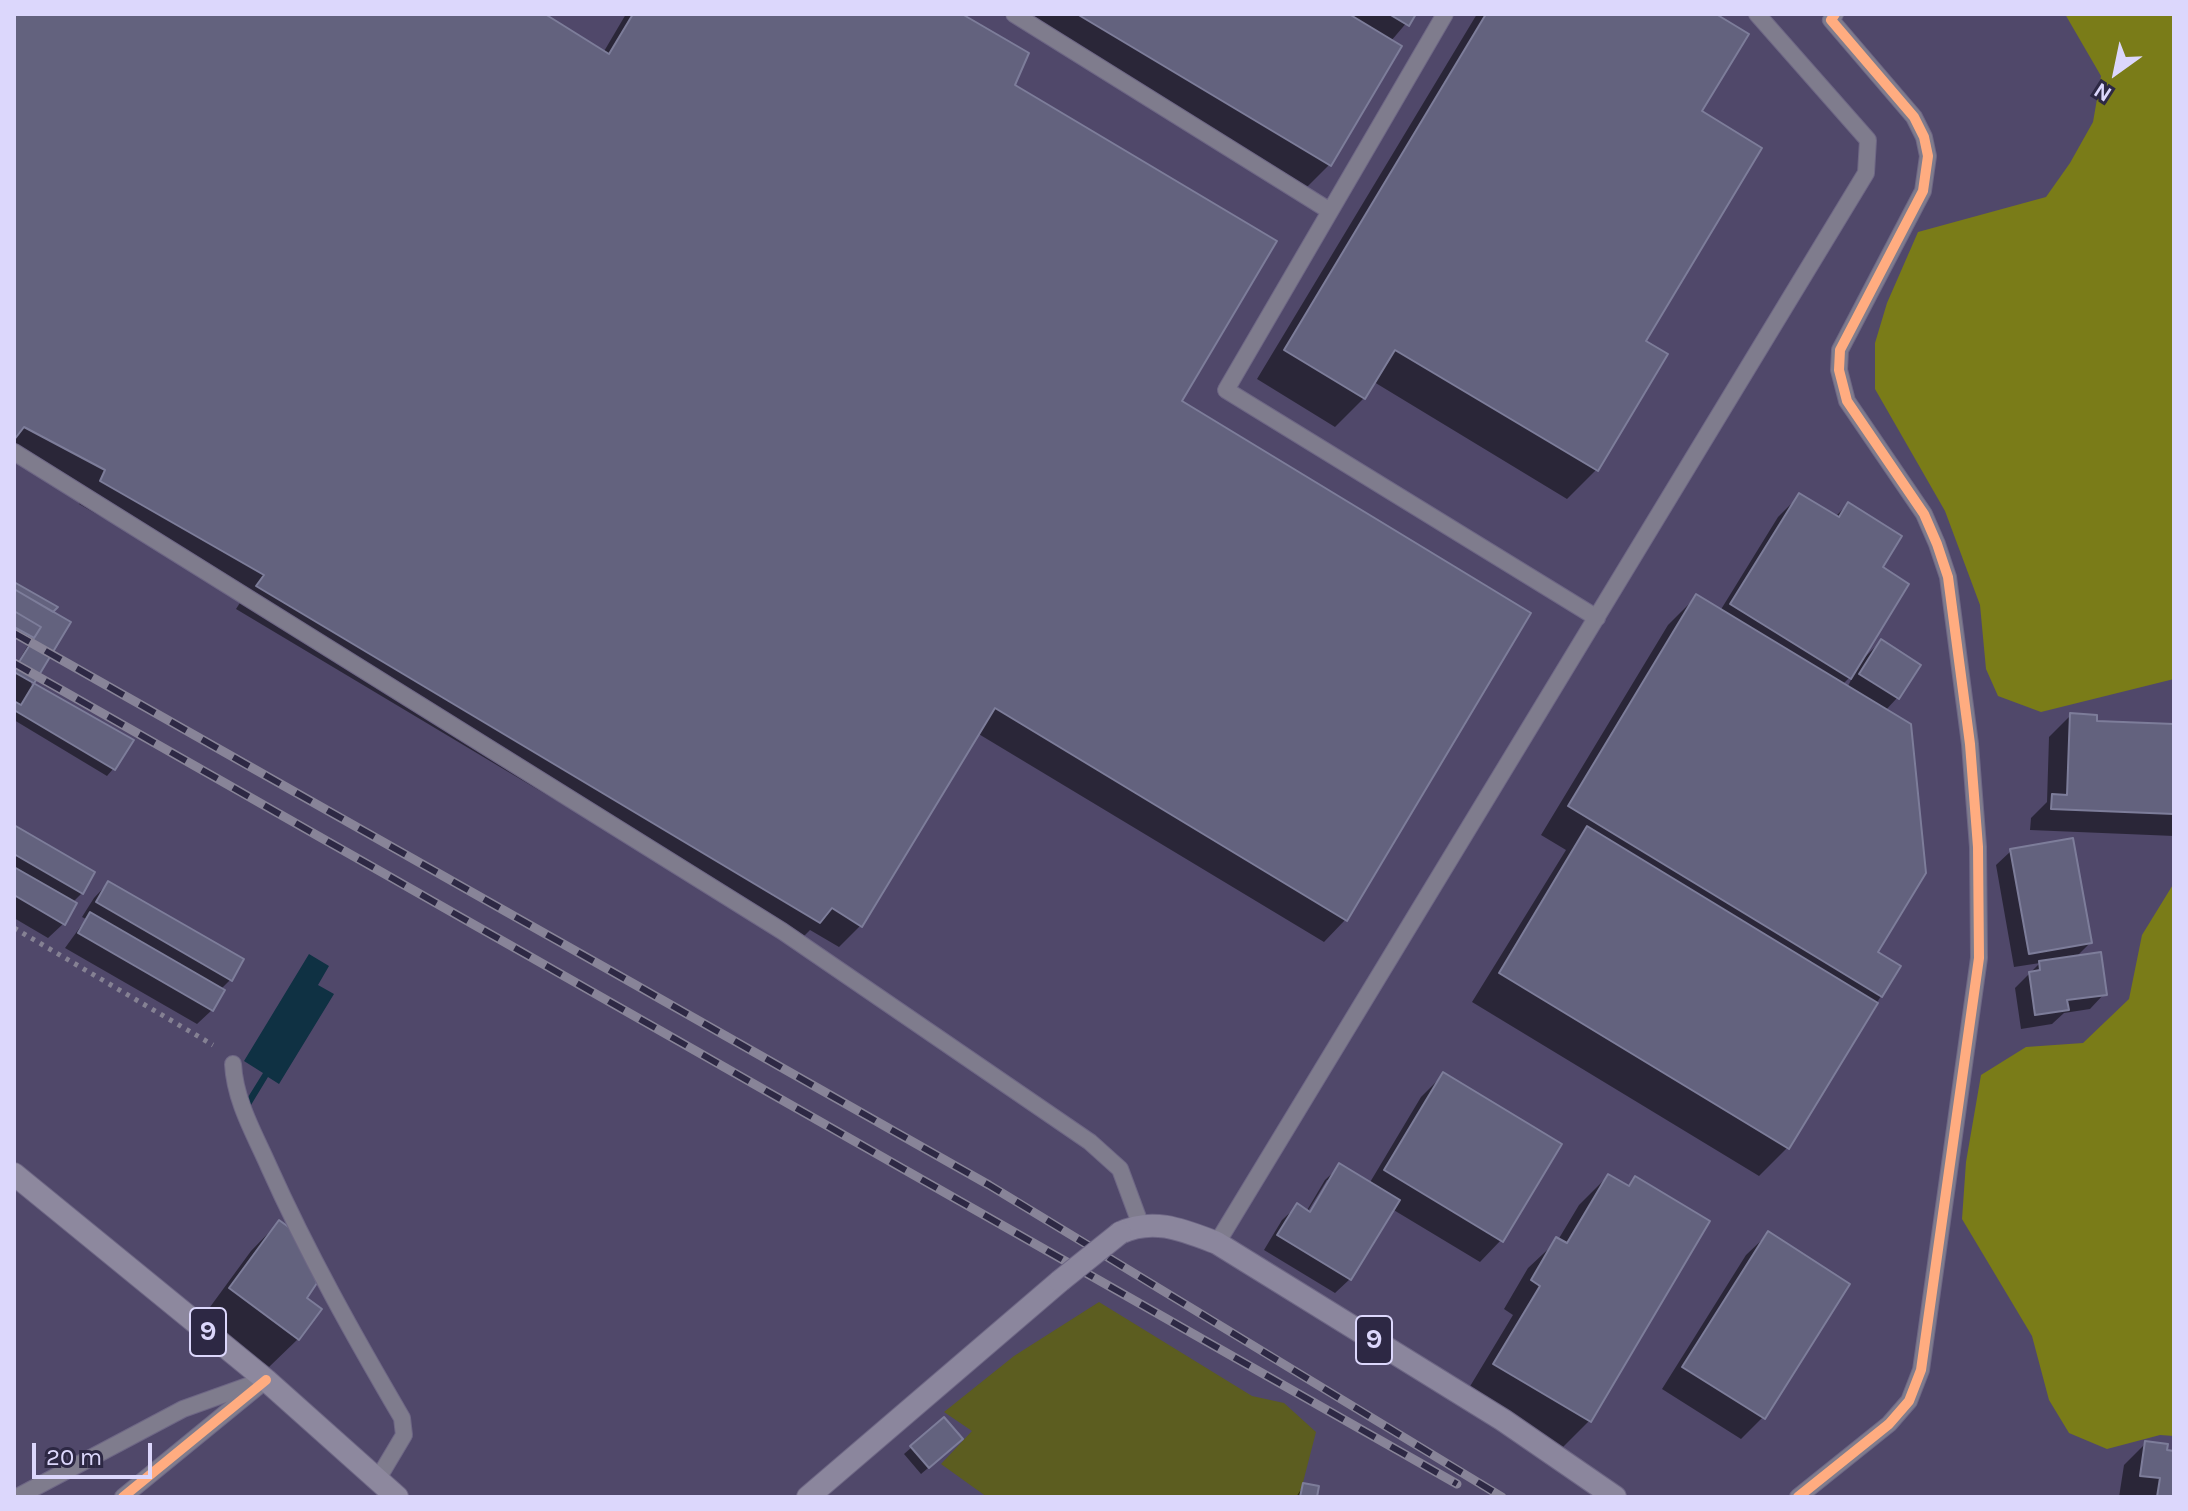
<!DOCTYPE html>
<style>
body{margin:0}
#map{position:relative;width:2188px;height:1511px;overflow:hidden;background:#50486a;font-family:Karla,sans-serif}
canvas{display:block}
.frame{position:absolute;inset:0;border:16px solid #dcd7fc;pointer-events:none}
.north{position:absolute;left:2076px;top:32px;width:80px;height:80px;-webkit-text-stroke:6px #2d2844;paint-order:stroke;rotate:213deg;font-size:22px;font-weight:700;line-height:32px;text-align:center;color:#dcd7fc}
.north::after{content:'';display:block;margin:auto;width:28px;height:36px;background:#dcd7fc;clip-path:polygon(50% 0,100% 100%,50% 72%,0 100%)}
.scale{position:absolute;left:32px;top:1443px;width:120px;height:36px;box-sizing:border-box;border:4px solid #dcd7fc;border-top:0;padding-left:10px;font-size:24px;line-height:28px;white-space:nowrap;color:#dcd7fc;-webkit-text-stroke:6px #2d2844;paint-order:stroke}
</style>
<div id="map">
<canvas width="2188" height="1511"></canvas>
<div class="frame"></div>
<div class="north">N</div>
<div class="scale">20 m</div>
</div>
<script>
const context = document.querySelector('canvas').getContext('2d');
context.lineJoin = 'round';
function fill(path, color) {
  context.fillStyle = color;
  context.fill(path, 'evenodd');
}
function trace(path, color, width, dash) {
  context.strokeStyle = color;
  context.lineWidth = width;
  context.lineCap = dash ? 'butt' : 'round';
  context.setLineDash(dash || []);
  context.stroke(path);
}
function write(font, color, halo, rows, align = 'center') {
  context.font = font + ' Karla,sans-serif';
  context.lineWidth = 7;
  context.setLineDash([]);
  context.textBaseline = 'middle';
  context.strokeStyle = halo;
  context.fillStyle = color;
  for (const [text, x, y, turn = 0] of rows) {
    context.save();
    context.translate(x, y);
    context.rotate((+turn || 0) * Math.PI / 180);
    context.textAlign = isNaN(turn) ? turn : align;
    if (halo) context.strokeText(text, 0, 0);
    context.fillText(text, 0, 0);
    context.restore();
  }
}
const green = new Path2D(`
 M1099,1302l153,94 32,7 32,29 -16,62 -4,3h-309l-46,-33 31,-33 -28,-19 70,-56z`);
const forest = new Path2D(`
 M2065,14h109v665l-133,33 -43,-16 -12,-27 -6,-64 -35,-94 -70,-122v-46l12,-40 31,-71 128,-35 24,-34 23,-41 8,-46z
 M2174,883v553l-14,-1 -53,14 -38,-16 -20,-33 -17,-64 -70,-117 4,-57 15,-87 45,-28 57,-4 46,-44 13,-64z`);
const water = new Path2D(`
 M309,954l20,12 -11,19 16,9 -55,90 -11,-7 -17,28 -6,-3 18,-29 -19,-12z`);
const shadow = new Path2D(`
 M14,14h527l62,39 23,-39h332l55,71 166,316 166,519 -21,22 -347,-209 -116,192 -22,22 -29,-17 -14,14 -560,-335 7,-11 -164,-94 5,-11 -70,-38z
 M1001,14h413l-23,27 -61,123 -29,29z
 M1477,14h236l-14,98 -56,229 23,14 -70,115 -29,29 -193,-117 -10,16 -29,29 -78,-48z
 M1800,495l35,22 13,-13 32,63 -20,95 21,-21 16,57 -12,13 -10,242 6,43 -94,152 -28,28 -287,-174 94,-152 -25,-15 127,-210 28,-28 24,14 58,-94zM1855,672l-8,16 -5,-3z
 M14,584l36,29 -19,71 82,85 -6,7 -93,-56v-51l14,-24 -14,-8z
 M2071,715l24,8 79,3v110l-144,-6 1,-12 16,-16 2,-65z
 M14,828l68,65 -10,10 -9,21 -15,14 -34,-20z
 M2011,851l79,92 -15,15 29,36 -14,15 -26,4 -12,11 -31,5 -6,-41 25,-25 -26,4 -18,-102z
 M108,883l122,97 -10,10 -8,20 -15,14 -132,-76 21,-29 -4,-2 12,-19z
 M1443,1075l58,165 -21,22 -88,-53 -42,70 -15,14 -71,-43 18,-30 15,-14 9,6 19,-32 15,-14 29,18 52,-87zM1327,1180h5l-26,41 -3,-2z
 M1608,1176l19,11 9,-9 -47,243 -28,28 -95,-56 47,-78 -9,-6 24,-41 30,-28 21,-35z
 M279,1222l25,76 -6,41 -29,28 -67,-49 49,-67z
 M1768,1234l-5,183 -22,22 -79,-50 84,-134z
 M944,1419l10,27 -33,28 -17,-20z
 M2146,1443l28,10v44h-55l5,-32z
 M1304,1485l11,12h-19z`);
const building = new Path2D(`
 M14,14h531l64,40 24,-40h329l67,39 -14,32 262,156 -95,160 349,212 -184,308 -352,-213 -133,219 -30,-19 -12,15 -564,-337 8,-11 -164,-94 5,-11 -81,-43 -10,13z
 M1077,14h272l53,32 -71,120z
 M1389,14h27l-7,12z
 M1486,14h230l33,20 -47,77 60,37 -116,193 22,13 -70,117 -203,-121 -30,49 -81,-49z
 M1799,493l40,24 9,-15 54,34 -19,31 26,17 -58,95 -121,-75z
 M14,582l44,25 -5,5 -39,-23z
 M14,589l57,33 -50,83 -7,-4v-31l27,-43 -27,-16z
 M1696,594l215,130 15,149 -48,79 23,14 -19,31 -314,-191z
 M14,611l27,16 -7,11 -20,-11z
 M1881,639l40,26 -22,34 -40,-25z
 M14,672l120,68 -19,30 -101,-60z
 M2070,713l27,2v6l77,3v90l-123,-5 1,-15 15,1z
 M14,825l81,47 -12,22 -69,-40z
 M1587,826l291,177 -89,146 -290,-176z
 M2073,838l19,105 -63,11 -19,-105z
 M14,867l63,36 -12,22 -51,-30z
 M108,881l136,78 -12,22 -136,-79z
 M90,912l135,78 -12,21 -135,-78z
 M2101,952l6,43 -40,5 2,10 -34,5 -6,-43 11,-2 -1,-9z
 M1443,1072l119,72 -59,98 -119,-72z
 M1339,1163l61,37 -49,80 -74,-45 20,-32 13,9z
 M1608,1174l21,12 6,-10 75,45 -119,201 -98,-58 47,-78 -9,-6 25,-43 11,6z
 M279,1220l15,11 23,52 -10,15 15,11 -23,31 -70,-52z
 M1768,1231l82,53 -85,135 -83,-52z
 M944,1417l19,22 -34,29 -19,-22z
 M2145,1441l23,3 -1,6 7,1v46h-17l3,-19 -20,-2z
 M1303,1483l16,3 -2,11h-17z`);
const path = new Path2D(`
 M14,928l199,117`);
const service = new Path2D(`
 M1014,14l316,197
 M1445,14l-219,376 371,228
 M14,452l768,479 308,211 30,27 20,54
 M233,1064c2,37 21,69 36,103 39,87 85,169 133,251l2,17 -25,42
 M1217,1243l649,-1070 2,-33 -111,-126
 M17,1497l166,-88 81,-29`);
const minor = new Path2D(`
 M123,1497l143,-117
 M1798,1497l91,-73 20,-23 12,-31 58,-412 -1,-111 -8,-103 -22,-167 -11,-33 -13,-30 -77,-113 -8,-31 1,-20 83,-159 5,-35 -4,-19 -10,-20 -83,-97 4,-6`);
const primary = new Path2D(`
 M1120,1233c33,-16 63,-3 97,10l286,177 112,77
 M808,1497l252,-216`);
const trunk = new Path2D(`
 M14,1174l252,206 131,117`);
const rail = new Path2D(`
 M14,633l975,552 513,312
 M14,663l1443,821`);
const primaryBridge = new Path2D(`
 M1060,1281l60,-48`);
const cycleway = new Path2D(`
 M123,1497l143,-117
 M1798,1497l91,-73 20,-23 12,-31 58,-412 -1,-111 -8,-103 -22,-167 -11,-33 -13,-30 -77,-113 -8,-31 1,-20 83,-159 5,-35 -4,-19 -10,-20 -83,-97 4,-6`);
const shields = [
 [208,1332,36],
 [1374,1340,36]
];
const shieldNames = [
 ["9",208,1332],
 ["9",1374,1340]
];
fill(green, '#5c5d20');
fill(forest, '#7a7c18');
fill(water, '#0f3143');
fill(shadow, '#0007');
fill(building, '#63627e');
trace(building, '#7d7d9a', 2);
trace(service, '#6e6785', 18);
trace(minor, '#6e6785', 18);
trace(primary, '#6e6785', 24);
trace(trunk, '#6e6785', 24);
trace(path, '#858193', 5, [4, 6]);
trace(service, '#7f7c8d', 16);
trace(minor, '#7f7c8d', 16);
trace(primary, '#8b869d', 22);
trace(trunk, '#8d889e', 22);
trace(rail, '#888498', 9);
trace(rail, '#2d2844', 6, [18]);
trace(primaryBridge, '#6e6785', 24, []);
trace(primaryBridge, '#8b869d', 22);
trace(cycleway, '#ffac80', 10);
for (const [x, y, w] of shields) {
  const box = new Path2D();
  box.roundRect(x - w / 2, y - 24, w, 48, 6);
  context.fillStyle = '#2d2844';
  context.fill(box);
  trace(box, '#dcd7fc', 2);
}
write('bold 28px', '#dcd7fc', null, shieldNames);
</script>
